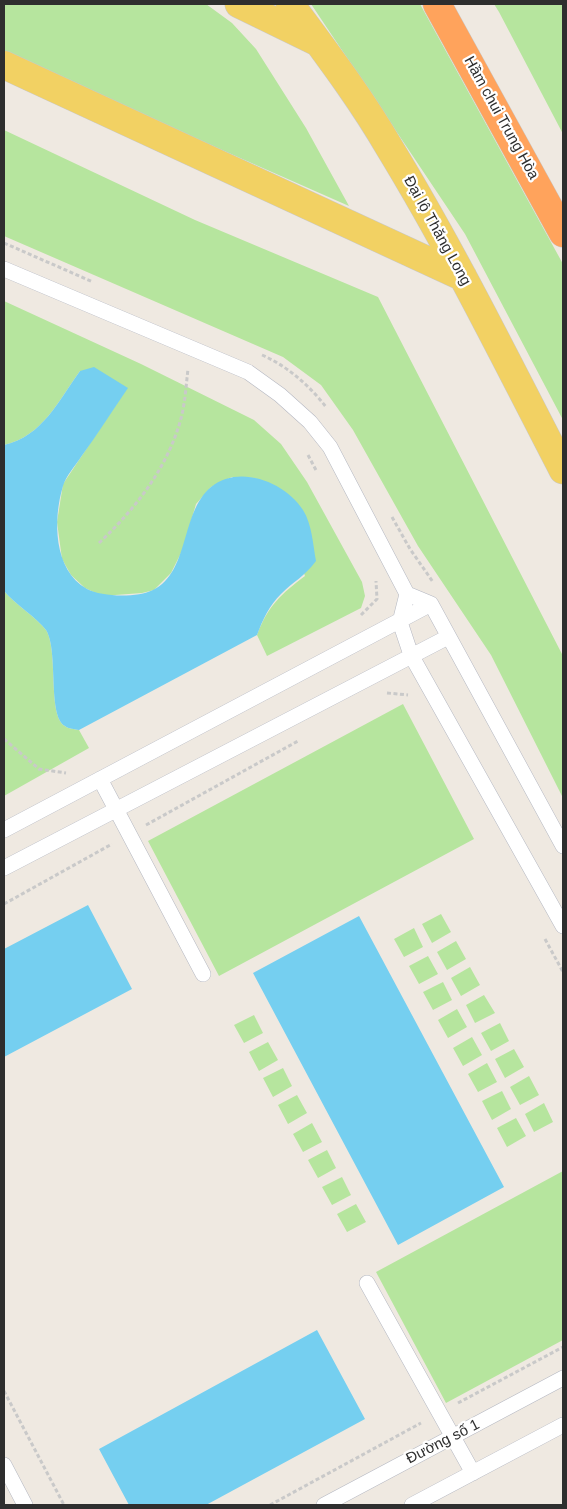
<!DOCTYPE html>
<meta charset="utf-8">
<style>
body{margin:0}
#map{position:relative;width:567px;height:1509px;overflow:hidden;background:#efe9e1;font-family:Arial,sans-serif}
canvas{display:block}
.frame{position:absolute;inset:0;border:5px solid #2e2e2e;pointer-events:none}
</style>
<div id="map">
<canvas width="567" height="1509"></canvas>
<div class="frame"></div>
</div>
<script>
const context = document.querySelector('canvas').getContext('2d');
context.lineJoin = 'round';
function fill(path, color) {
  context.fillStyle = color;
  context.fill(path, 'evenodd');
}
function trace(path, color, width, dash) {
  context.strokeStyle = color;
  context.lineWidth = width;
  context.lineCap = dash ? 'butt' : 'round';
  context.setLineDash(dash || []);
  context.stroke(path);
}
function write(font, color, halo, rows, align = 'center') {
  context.font = font + ' Arial,sans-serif';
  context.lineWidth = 4.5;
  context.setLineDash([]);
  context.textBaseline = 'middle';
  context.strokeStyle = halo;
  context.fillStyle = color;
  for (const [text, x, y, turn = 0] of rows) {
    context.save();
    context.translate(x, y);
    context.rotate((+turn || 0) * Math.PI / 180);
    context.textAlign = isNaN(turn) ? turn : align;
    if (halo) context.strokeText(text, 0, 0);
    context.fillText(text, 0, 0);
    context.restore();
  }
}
const green = new Path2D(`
 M4,4h202l26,19 24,26 50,79 43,78 -345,-152z
 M311,4h109l143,260v156l-98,-186z
 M494,4h69v130l-64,-122z
 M4,130l191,90 183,77 185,359v142l-72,-143 -73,-109 -65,-116 -32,-45 -38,-28 -279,-121z
 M4,301l137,63 113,56 27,24 26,38 55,100 3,14 -4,12 -94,48 -10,-21c11,-29 24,-41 48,-59l-34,-92 -17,-6 -22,-1 -21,10 -15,17 -13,45 -12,24 -17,17 -12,3 -40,3 -17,-8 -14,-13 -9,-16 -5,-37 6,-38 64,-96 -47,-17c-22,30 -37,65 -76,74z
 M4,591c11,13 33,27 42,39 13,21 1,86 19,96 3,3 10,3 14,4l10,18 -85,48z
 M403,704l71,135 -255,137 -71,-135z
 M441,914l10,18 -19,11 -10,-19z
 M414,928l9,19 -19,10 -10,-18z
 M456,941l10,18 -19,11 -10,-18z
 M428,956l10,18 -19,10 -10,-18z
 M470,967l10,18 -19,11 -10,-18z
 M443,982l9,18 -19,10 -10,-18z
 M484,995l11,18 -20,10 -9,-18z
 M457,1009l10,18 -19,11 -10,-18z
 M254,1015l9,18 -19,10 -10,-18z
 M500,1023l9,18 -18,10 -10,-18z
 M472,1037l10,18 -19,11 -10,-18z
 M268,1042l10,18 -19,11 -10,-19z
 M514,1049l10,18 -19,11 -10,-19z
 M487,1063l10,19 -19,10 -10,-18z
 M283,1068l9,18 -19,11 -10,-19z
 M529,1076l10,19 -19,10 -10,-18z
 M502,1091l9,18 -19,11 -10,-19z
 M297,1095l10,18 -19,11 -10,-19z
 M544,1103l9,19 -19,10 -9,-18z
 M516,1118l10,18 -19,11 -10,-19z
 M312,1123l10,19 -19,10 -10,-18z
 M327,1150l9,18 -18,10 -10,-18z
 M563,1171v169l-117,63 -70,-131z
 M342,1177l9,18 -19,10 -10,-18z
 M356,1204l10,18 -19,10 -10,-18z`);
const water = new Path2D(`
 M94,367l34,21c-16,23 -31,47 -47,69 -6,9 -15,19 -18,29 -10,33 -10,84 24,103 15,8 50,9 66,1 37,-18 27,-77 58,-103 28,-23 74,-5 92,23 9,14 10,35 13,51 -12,16 -22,20 -35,33 -12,12 -18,25 -24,41l-178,95c-4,-1 -11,-1 -14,-4 -18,-10 -6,-75 -19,-96 -9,-12 -31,-26 -42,-39v-146c39,-9 54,-44 76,-74z
 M88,905l44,84 -128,68v-108z
 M359,916l145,271 -106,58 -145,-272z
 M317,1330l48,89 -159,86h-77l-30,-56z`);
const path = new Path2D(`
 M4,243l89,39
 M262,355c25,11 47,30 64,52
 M308,455l9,17
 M392,517l18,32 23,33
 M99,543c36,-34 67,-73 81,-121 5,-17 6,-36 8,-53
 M361,615l16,-16 -1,-18
 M387,693l21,2
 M4,739l35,30 27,4
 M146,825l152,-84
 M4,904l108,-60
 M545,939l18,33
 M4,1391l60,114
 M458,1403l105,-56
 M270,1505l151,-82`);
const lane = new Path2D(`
 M4,269l244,103 32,23 30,27 20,25 77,147 24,10 132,242
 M407,594l-7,28 11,33 152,271
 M100,779l103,195
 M4,830l427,-226
 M4,868l444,-231
 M367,1283l106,190
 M4,1465l21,40
 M324,1505l239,-127
 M412,1505l151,-80`);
const primary = new Path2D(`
 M239,4l76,37
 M290,4c34,46 70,93 99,143 64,105 118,215 174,323
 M4,65l459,212`);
const highway = new Path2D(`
 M437,4l126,229`);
const streetNames = [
 ["Hầm chui Trung Hòa",501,118,61],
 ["Đại lộ Thăng Long",437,231,61],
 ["Đường số 1",443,1442,-27]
];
fill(green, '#b6e59e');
fill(water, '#75cff0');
trace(lane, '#b4b7c1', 16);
trace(primary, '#c9c9c9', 29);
trace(highway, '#c9c9c9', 29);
trace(path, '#c9c9c9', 3, [4, 2.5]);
trace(lane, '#fff', 15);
trace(primary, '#f2d163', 28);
trace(highway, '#ffa35c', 28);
write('15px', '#2e2e2e', '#fff', streetNames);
</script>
